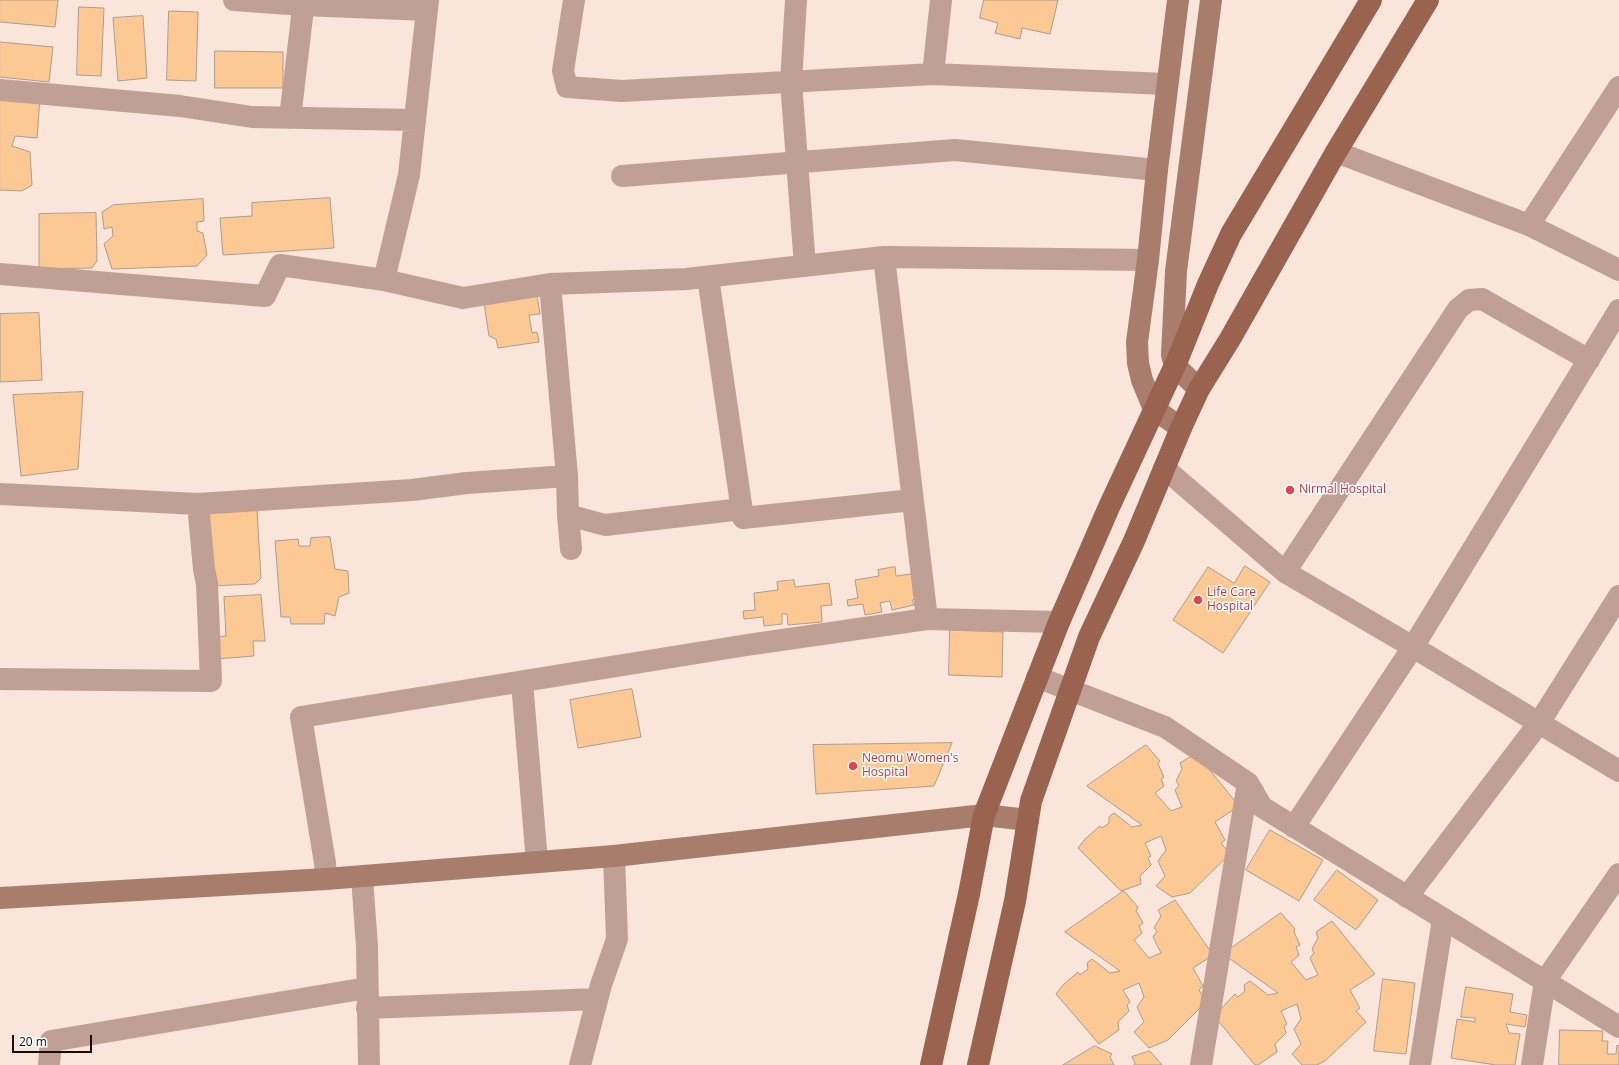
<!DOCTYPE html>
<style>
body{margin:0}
#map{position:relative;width:1619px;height:1065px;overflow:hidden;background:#f9e5d9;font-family:"Open Sans",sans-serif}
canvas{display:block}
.scale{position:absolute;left:12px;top:1035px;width:80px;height:18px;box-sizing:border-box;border:2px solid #150e0b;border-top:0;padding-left:5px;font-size:12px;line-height:14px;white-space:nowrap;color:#150e0b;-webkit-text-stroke:3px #fff;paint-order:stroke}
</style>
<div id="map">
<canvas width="1619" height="1065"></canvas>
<div class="scale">20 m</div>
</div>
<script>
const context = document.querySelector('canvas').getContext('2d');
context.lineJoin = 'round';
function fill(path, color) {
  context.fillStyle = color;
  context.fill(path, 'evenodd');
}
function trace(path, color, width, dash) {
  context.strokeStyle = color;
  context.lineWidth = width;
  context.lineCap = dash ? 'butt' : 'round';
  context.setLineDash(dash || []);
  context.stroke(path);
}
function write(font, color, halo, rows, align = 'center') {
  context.font = font + ' "Open Sans",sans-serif';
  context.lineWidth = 3;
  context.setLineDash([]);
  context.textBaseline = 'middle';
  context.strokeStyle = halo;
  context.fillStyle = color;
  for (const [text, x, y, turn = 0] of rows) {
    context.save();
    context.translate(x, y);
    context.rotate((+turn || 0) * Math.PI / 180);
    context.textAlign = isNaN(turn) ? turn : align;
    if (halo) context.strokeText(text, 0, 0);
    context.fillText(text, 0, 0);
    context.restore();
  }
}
const building = new Path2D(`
 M0,0h58l-3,27 -55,-5z
 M984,0h74l-8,34 -28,-6 -2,11 -25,-6 3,-10 -18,-5z
 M79,7l25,1 -3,68 -24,-1z
 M169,11l29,1 -2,69 -29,-1z
 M143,16l4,62 -29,3 -5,-63z
 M0,42l53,5 -4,35 -49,-5z
 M215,51l68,1v36h-68z
 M0,95l40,2 -3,41 -22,-2 -3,10 18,6 2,33 -10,6 -22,-1z
 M330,198l4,50 -111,7 -3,-37 32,-2v-13z
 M203,199l1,22 -7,1v9l6,2 4,22 -10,11 -85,3 -8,-25 9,-8 -1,-9 -8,2 -2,-17 11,-7z
 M96,213l1,48 -5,7 -53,1v-55z
 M537,295l3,19 -11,1 3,18 5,-1 2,10 -41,6 -2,-9 -7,-3 -5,-33z
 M39,313l3,67 -42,2v-68z
 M83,392l-5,77 -57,7 -8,-81z
 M257,510l4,68 -6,6 -45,2 -3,-74z
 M330,537l5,32 13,2 1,22 -10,4 -4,19 -10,-3 -1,11h-33l-1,-7h-9l-6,-76 23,-2 1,7h11l1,-8z
 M1245,566l25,16 -47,71 -50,-33 35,-53 26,16z
 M895,567l1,9 15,-2 12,24 -11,2 2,5 -22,5 -2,-9 -10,2 2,9 -17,3 -2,-11 -15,2 -1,-6 11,-2 -3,-18 24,-4 -1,-6z
 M794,580l1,7 34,-4 3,22 -11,1 1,16 -34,3 -1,-11h-5v10l-18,2 -1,-9 -19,2 -1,-8 12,-1 -1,-17 24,-3 -1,-8z
 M261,595l4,46h-12l1,15 -37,3 -2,-22 11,-1 -2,-39z
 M950,630l53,2 -1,45 -53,-2z
 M632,689l9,48 -63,11 -8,-48z
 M952,743l-18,43 -118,8 -3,-49z
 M1146,745l14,16 -2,3 6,13 -3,2 3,7 -9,7 16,18 11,-4 -7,-17 4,-5 -3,-4 6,-12 -2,-6 16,-10 43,53 -24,16 10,18 -4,3 9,11 -40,39 -18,4 -16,-11 9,-10 -7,-15 8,-11 -5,-14 -16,7 6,13 -3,2 3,7 -11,11 1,8 -20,7 -43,-43 7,-9 15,-13 2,2 7,-5v-6l5,-4 18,14 10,-2 -55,-39z
 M1270,830l53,30 -24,41 -53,-31z
 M1337,870l41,30 -22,30 -42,-30z
 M1124,891l14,16 -2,4 7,12 -4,3 3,7 -8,7 15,18 12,-5 -8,-16 4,-6 -3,-3 7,-12 -3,-6 17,-10 38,55 -20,13 10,18 -4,4 7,12 -38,38 -19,8 -15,-16 10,-10 -7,-15 7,-10 -5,-14 -16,7 7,12 -3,3 2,6 -11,11 1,8 -20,14 -43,-50 7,-9 15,-13 2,3 8,-6 -1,-6 5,-4 18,14 10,-2 -55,-39z
 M1281,913l14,16 -1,3 6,13 -4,2 3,8 -8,7 15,18 12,-5 -8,-17 4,-5 -2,-4 6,-11 -2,-6 16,-11 43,53 -25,16 10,18 -4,3 10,11 -41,39 -8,4h-15l-10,-11 9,-10 -7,-15 7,-10 -4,-15 -16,7 6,13 -3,2 2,7 -11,11 2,8 -19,13h-3l-41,-49 21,-22 3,3 7,-6 -1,-6 6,-4 18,14 10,-2 -55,-39z
 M1383,979l32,4 -9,71 -32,-3z
 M1466,987l47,7 -3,18 17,3 -2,12 -19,-3 3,9 11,1 -5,31h-19l-45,-7 6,-39 18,3v-4l-14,-1z
 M1560,1030l43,1 -1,10h6l-1,13h9l1,-9 2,1v19h-60z
 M1095,1046l17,8 -2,3 4,8h-51z
 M1150,1051l12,14h-28l1,-2 -3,-6z`);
const street = new Path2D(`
 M234,0l69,5 124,5
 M574,0l-11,71 4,16 55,4 311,-17
 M796,0l-5,82 14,184
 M941,0l-8,74 233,10
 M0,90l180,16 72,11 163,3
 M290,118l14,-118
 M1336,152l193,73 90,45
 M622,176l333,-26 202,20
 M1529,225l90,-138
 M884,257l43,362
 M0,274l265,22 15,-31 104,15 25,-105 19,-175
 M708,277l35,241 169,-18
 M384,280l79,18 87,-14 136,-5 198,-22 264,3
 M550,284l17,192 1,39 3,34
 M1164,468l121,104 128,75 206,124
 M0,494l198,10 214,-14 55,-7 100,-7
 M568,515l37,10 137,-16
 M1285,572l173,-263 11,-9 13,-1 107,61
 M1037,677l128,50 83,56 14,24 357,220
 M0,679l211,2 -4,-97 -3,-15 -6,-65
 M522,682l15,180
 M1294,827l119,-180 206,-337
 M362,877l5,70 2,118
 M326,879l-1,-16 -24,-146 446,-72 180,-26 132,3
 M1407,897l132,-174 80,-127
 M367,1008l230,-9
 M49,1065l2,-24 316,-53
 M580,1065l21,-80 16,-46 -3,-83
 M1201,1065l47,-282
 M1420,1065l23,-146
 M1532,1065l13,-84 74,-107`);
const secondary = new Path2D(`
 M1178,0l-21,170 -9,90 -11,82 1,21 4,17 12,29 27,19
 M1199,389l-24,-23 -3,-11 4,-84 35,-271
 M0,898l326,-19 288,-23 370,-41 44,5`);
const primary = new Path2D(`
 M931,1065l38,-171 15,-79 75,-193 50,-115 68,-146 31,-77 23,-50 140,-234
 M978,1065l37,-164 16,-100 58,-164 45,-96 47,-113 18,-39 31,-50 106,-187 92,-152`);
const markers = [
 [1290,490,5,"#e0444e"],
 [1198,600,5,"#e0444e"],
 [853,766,5,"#e0444e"]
];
const healthNames = [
 ["Nirmal Hospital",1299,490],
 ["Life Care",1207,593],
 ["Hospital",1207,607],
 ["Neomu Women's",862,759],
 ["Hospital",862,773]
];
fill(building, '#fcc894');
trace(building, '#ac9d8f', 1);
trace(street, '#c0a095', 22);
trace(secondary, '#a97d6c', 22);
trace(primary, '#99634f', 22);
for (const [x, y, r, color] of markers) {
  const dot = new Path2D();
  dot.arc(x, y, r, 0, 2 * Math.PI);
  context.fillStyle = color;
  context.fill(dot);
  trace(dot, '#fff', 1.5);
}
write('12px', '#be3a42', '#fff', healthNames, 'left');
</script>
